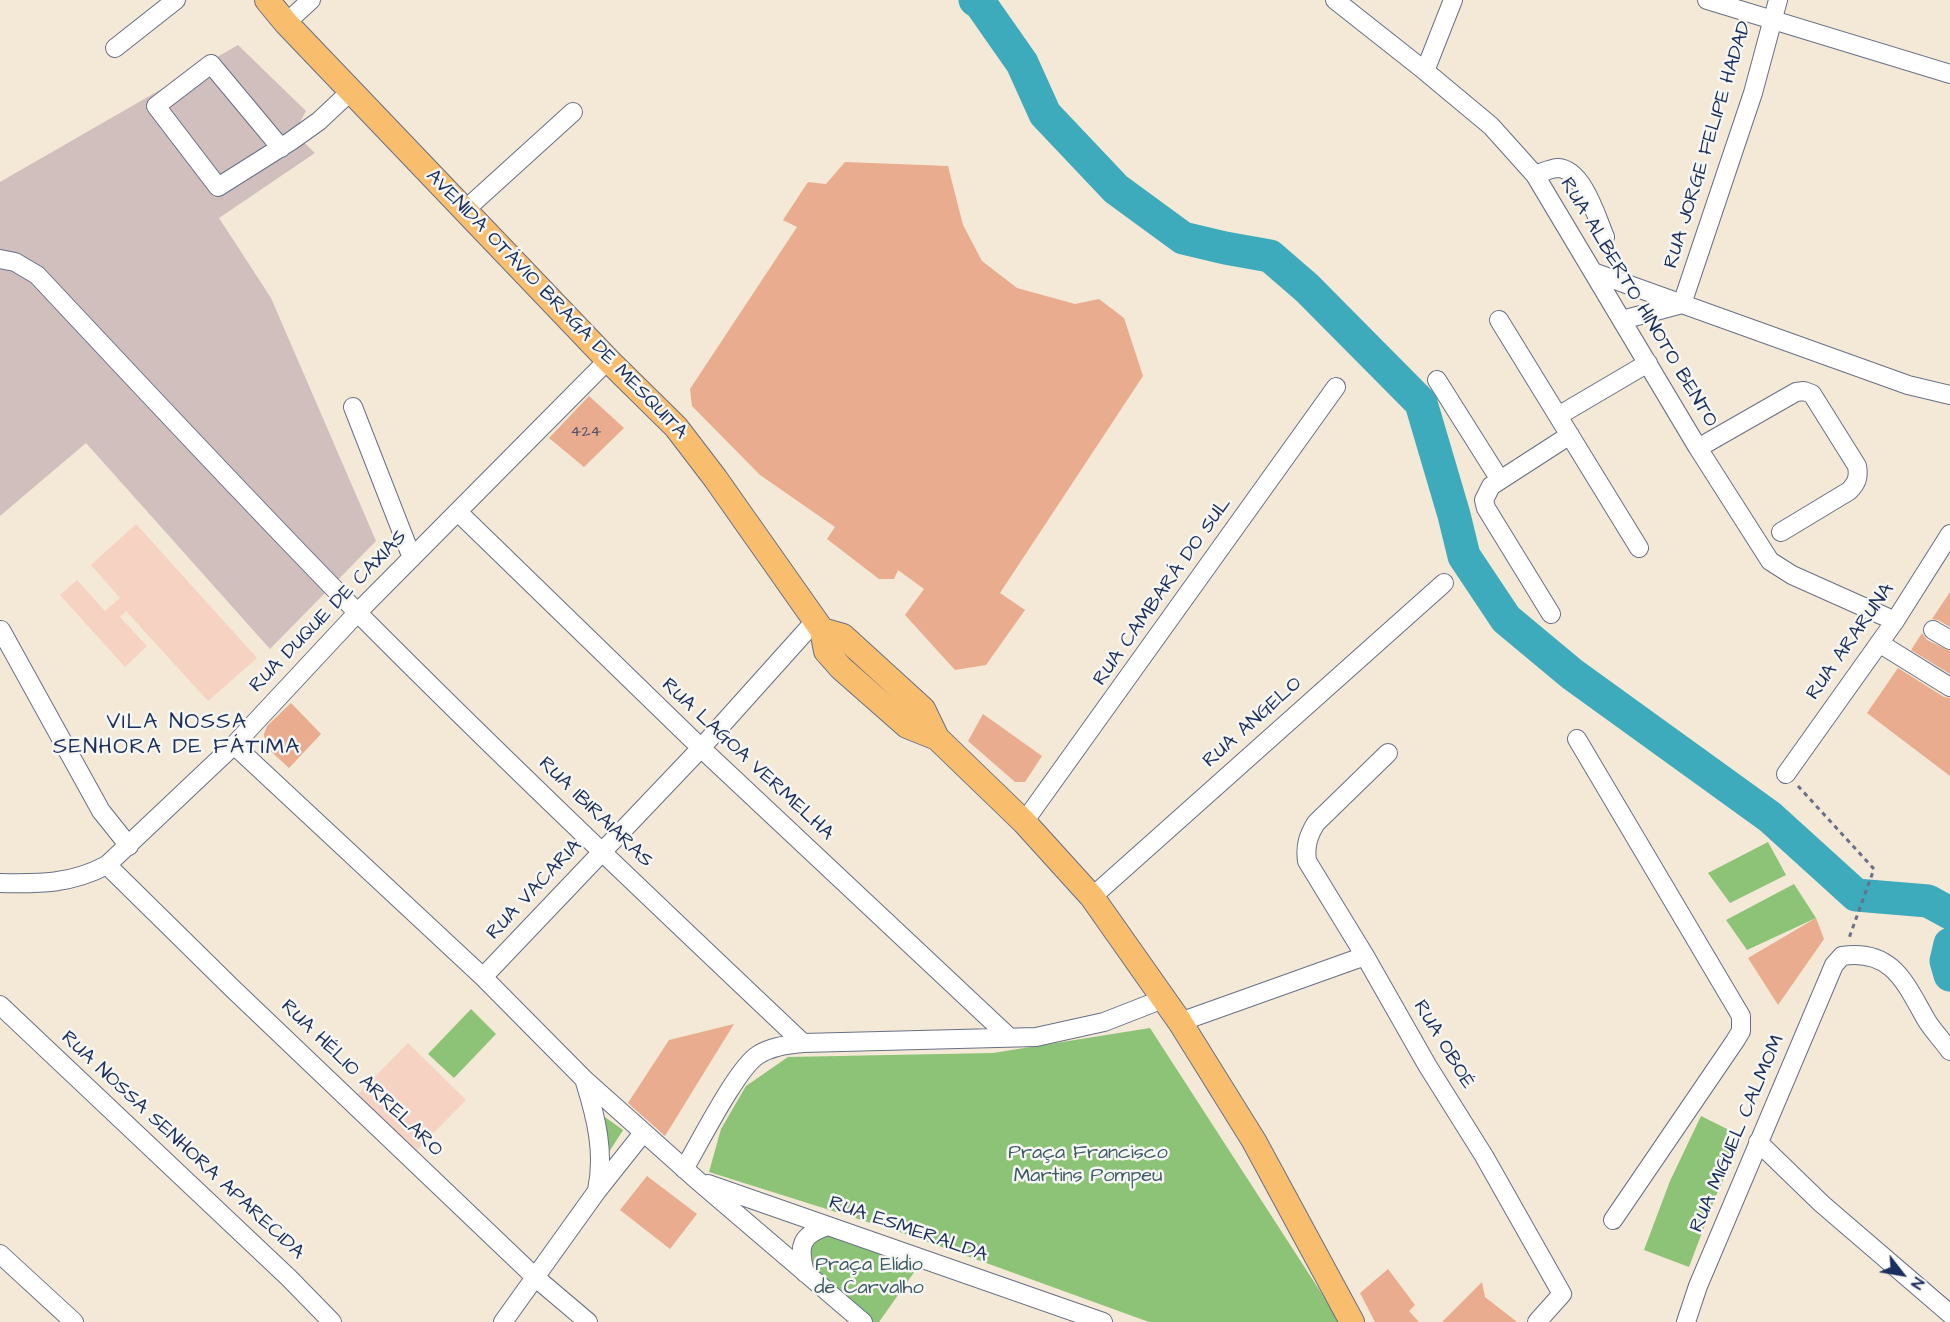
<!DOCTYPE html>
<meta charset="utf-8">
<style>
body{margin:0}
#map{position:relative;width:1950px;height:1322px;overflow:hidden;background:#f4e8d6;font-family:"Architects Daughter",sans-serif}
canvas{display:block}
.north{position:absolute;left:1872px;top:1244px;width:60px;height:60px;-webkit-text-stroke:4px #f6f6f2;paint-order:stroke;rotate:121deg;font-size:16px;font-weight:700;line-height:24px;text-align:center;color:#1b2f5e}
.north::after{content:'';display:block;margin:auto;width:21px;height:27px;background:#1b2f5e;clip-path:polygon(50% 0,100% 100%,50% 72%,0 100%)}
</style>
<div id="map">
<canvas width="1950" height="1322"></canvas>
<div class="north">N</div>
</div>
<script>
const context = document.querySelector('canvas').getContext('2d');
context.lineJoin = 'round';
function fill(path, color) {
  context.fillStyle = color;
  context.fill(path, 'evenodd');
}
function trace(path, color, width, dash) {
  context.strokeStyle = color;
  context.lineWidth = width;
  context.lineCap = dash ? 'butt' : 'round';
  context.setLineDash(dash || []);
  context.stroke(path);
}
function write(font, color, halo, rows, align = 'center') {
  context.font = font + ' "Architects Daughter",sans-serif';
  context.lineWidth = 5;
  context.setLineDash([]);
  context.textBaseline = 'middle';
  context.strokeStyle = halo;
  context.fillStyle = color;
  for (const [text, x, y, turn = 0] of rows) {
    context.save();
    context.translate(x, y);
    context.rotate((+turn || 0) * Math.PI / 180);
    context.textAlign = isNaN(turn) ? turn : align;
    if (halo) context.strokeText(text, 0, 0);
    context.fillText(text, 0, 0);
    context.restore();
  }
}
const built = new Path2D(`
 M136,524l121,134 -49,43 -82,-90 -6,6 27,29 -22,21 -65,-72 17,-15 28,31 15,-13 -29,-33z
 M408,1043l58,57 -51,52 -58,-57z`);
const industrial = new Path2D(`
 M238,45l68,66 -12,22 21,20 -96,65 52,80 105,243 -106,108 -184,-206 -86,73v-334z`);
const green = new Path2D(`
 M1768,842l18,33 -56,28 -22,-30z
 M1794,884l22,34 -69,32 -21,-30z
 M471,1009l25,25 -42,44 -26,-24z
 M1150,1028l190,294h-191l-240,-87 -200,-63 12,-43 25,-43 42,-29 205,-4z
 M602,1115l21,15 -19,30z
 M1701,1116l42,21 -28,61 -26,69 -45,-17 26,-69z
 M828,1231l94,30 -43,61h-11l-65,-64v-10z`);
const river = new Path2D(`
 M975,0l5,3 42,60 23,51 71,75 67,49 42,10 45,8 37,32 114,115 33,112 10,41 42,63 66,55 198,143 86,78 72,6 22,12
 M1950,944l-4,17 4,14`);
const building = new Path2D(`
 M845,162l103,4 15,59 19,36 35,27 58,16 24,-5 25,19 19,58 -143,217 25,17 -39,55 -31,5 -50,-55 19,-26 -26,-19 -4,9h-15l-52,-40 8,-12 -75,-52 -68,-69 -2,-17 107,-162 -14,-7 25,-38 18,2z
 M589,396l35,32 -40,39 -35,-29z
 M1950,592v35l-12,-7 -6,-1z
 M1922,633l5,7 23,11v23l-39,-24z
 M1898,668l46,29 6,1v78l-83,-63z
 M291,703l30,31 -32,34 -24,-22 -1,-12 3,-8z
 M983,714l59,42 -17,26h-10l-47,-41z
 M1816,918l8,21 -46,66 -30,-47z
 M734,1024l-69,112 -37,-33 41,-63z
 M647,1176l50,38 -27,35 -50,-39z
 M1388,1269l27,36 -6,6 10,11h-44l-15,-29z
 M1482,1282l3,15 32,25h-75z`);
const path = new Path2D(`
 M1798,786l76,83 -25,69`);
const minor = new Path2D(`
 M1335,0l90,71 66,55 44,49 163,273 72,113 22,14 103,46
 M1707,0l243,74
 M286,23l25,-23
 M115,48l61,-48
 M1425,71l28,-71
 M281,148l-70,-84 -55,42 62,81 73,-46 28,-20 32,-30
 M1535,175c6,-2 16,-7 23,-7 25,1 39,50 47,69
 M465,210l108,-98
 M0,259l15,3 22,13c106,113 211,226 319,336 146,147 297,290 447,432
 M1593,272l315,113 42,10
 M1682,304l71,-211 25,-93
 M1499,320l140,228
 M1622,320l60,-16
 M1437,380l63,100
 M353,407l59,151
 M1558,416l90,-53
 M1698,448l98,-56 8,-1 8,3 45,72c2,11 0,17 -8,25l-68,41
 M458,512l243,236 308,289
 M1551,614l-65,-106 -2,-8 7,-14 79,-51
 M1,630l100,181 28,35
 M1933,630l17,10
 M1879,643l71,44
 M1577,739l164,277v15l-6,10 -122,179
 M234,745l249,232 102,103 112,100 166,142
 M1786,774l109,-153 55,-87
 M1024,822l312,-435
 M107,865l125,123 304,290 52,44
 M0,883c40,1 71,1 107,-18l127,-120 124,-133 250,-252
 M1092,897l352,-314
 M1365,956l-58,-95c-2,-15 1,-25 9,-38l72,-70
 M483,977l218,-229 114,-127
 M0,1005l289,273 43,44
 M1180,1022l185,-66 62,109 57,91 78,138 -25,28
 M585,1082c11,35 20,71 12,108
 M1758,1142l64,62 128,110
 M684,1169c15,-25 53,-101 74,-114 14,-9 30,-10 45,-12l233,-6 68,-15 59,-23
 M708,1184l395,138
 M0,1254l74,68
 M805,1273c-7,-27 -5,-38 23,-47
 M503,1322l94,-131 46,-58
 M1686,1322l12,-36 136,-321 8,-9c51,-8 64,29 85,65 7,11 16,20 23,30`);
const major = new Path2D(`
 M267,0l19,23 322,337 68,67 39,51 107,152 4,21 15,17 66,58 30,12
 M822,630l21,6 80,73 14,29 87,84 68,75 88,125 74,119 98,181`);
const numberNames = [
 ["424",586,433]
];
const streetNames = [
 ["RUA JORGE FELIPE HADAD",1709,145,-73],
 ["RUA ALBERTO HINOTO BENTO",1638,303,59],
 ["AVENIDA OTÁVIO BRAGA DE MESQUITA",556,305,46],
 ["RUA CAMBARÁ DO SUL",1163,592,-55],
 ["RUA DUQUE DE CAXIAS",329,612,-46],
 ["RUA ARARUNA",1851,642,-55],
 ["RUA ANGELO",1253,723,-42],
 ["RUA LAGOA VERMELHA",747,760,43],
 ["RUA IBIRAIARAS",595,813,44],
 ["RUA VACARIA",535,890,-47],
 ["RUA OBOÉ",1443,1045,59],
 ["RUA HÉLIO ARRELARO",361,1079,44],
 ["RUA MIGUEL CALMOM",1738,1134,-67],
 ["RUA NOSSA SENHORA APARECIDA",182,1146,43],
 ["RUA ESMERALDA",908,1230,19]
];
const parkNames = [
 ["Praça Francisco",1088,1154],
 ["Martins Pompeu",1088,1177],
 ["Praça Elídio",869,1266],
 ["de Carvalho",869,1289]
];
const quarterNames = [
 ["VILA NOSSA",177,723],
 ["SENHORA DE FÁTIMA",177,748]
];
fill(built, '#f6d2c3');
fill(industrial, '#d1bfbd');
fill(green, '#8dc376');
trace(river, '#3dabbc', 33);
fill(building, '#e9ac8f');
trace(minor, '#677088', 20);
trace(major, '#677088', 26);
trace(path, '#677088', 3, [4.5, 4.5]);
trace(minor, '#fff', 18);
trace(major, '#f9be6d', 24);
write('16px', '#4e4e6a', null, numberNames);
write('20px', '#1b2f5e', '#f6f6f2', streetNames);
write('20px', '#3d5b65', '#f6f6f2', parkNames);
context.letterSpacing = '1.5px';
write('22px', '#1b2f5e', '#f6f6f2', quarterNames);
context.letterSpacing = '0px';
</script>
